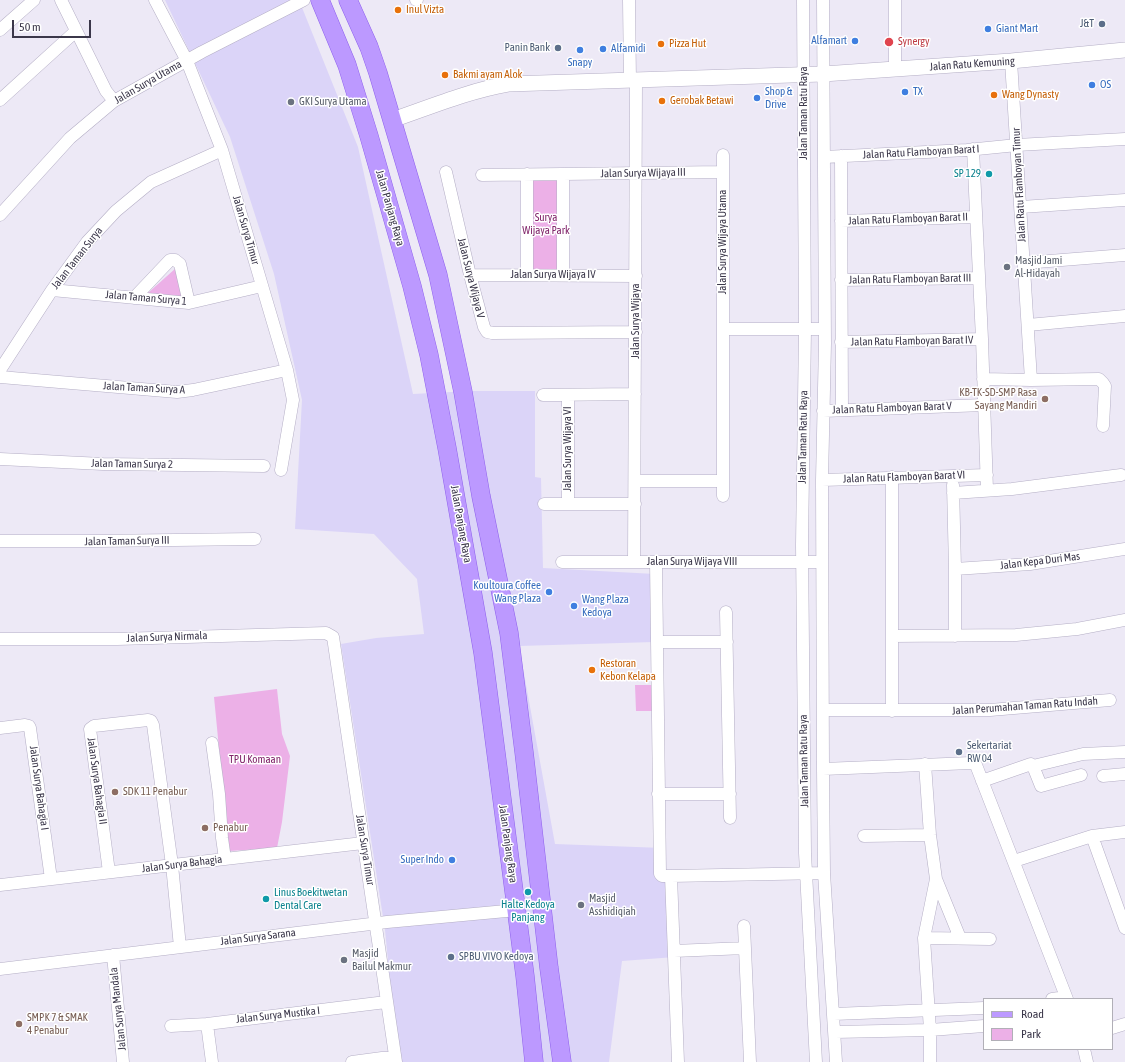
<!DOCTYPE html>
<style>
body{margin:0}
#map{position:relative;width:1125px;height:1062px;overflow:hidden;background:#ede9f6;font-family:"Asap Condensed",sans-serif}
canvas{display:block}
.legend{position:absolute;left:983px;top:998px;width:130px;height:52px;box-sizing:border-box;background:#fff;border:1px solid #b1afb7;margin:0;padding:5px 7px;list-style:none;font-size:12px;color:#3b374a}
.legend li{display:flex;align-items:center;gap:8px;height:20px}
.legend b{width:20px;border:1px solid #b1afb7}
.scale{position:absolute;left:12px;top:20px;width:79px;height:18px;box-sizing:border-box;border:2px solid #3b374a;border-top:0;padding-left:5px;font-size:12px;line-height:14px;white-space:nowrap;color:#3b374a;-webkit-text-stroke:3px #fff;paint-order:stroke}
</style>
<div id="map">
<canvas width="1125" height="1062"></canvas>
<ul class="legend">
<li><b style="height:5px;background:#bc99ff"></b>Road</li>
<li><b style="height:11px;background:#ecb0e7"></b>Park</li>
</ul>
<div class="scale">50 m</div>
</div>
<script>
const context = document.querySelector('canvas').getContext('2d');
context.lineJoin = 'round';
function fill(path, color) {
  context.fillStyle = color;
  context.fill(path, 'evenodd');
}
function trace(path, color, width, dash) {
  context.strokeStyle = color;
  context.lineWidth = width;
  context.lineCap = dash ? 'butt' : 'round';
  context.setLineDash(dash || []);
  context.stroke(path);
}
function write(font, color, halo, rows, align = 'center') {
  context.font = font + ' "Asap Condensed",sans-serif';
  context.lineWidth = 3;
  context.setLineDash([]);
  context.textBaseline = 'middle';
  context.strokeStyle = halo;
  context.fillStyle = color;
  for (const [text, x, y, turn = 0] of rows) {
    context.save();
    context.translate(x, y);
    context.rotate((+turn || 0) * Math.PI / 180);
    context.textAlign = isNaN(turn) ? turn : align;
    if (halo) context.strokeText(text, 0, 0);
    context.fillText(text, 0, 0);
    context.restore();
  }
}
const commercial = new Path2D(`
 M165,0h134l59,147 55,247 57,-3h65v86l6,1 2,90 112,6 -1,68 -135,4 36,198 108,4 12,109 -53,4 -13,101h-211l-13,-132 -44,-286 35,-6 48,-4 -7,-55 -43,-45 -79,-5 7,-129 -28,-126 -44,-137z`);
const green = new Path2D(`
 M531,179h32l-2,91h-32z
 M176,268l6,29 -34,-4z
 M635,685h28l-1,26h-26z
 M277,689l5,45 8,22 -8,66 -5,26 -48,3 -15,-154z`);
const minor = new Path2D(`
 M61,0l45,91 8,10
 M155,0l32,61 35,89 65,220 6,30 -12,70
 M416,0h1
 M629,0l1,81
 M803,0l2,329 -3,216 3,308 11,209
 M823,0l2,343 -3,137 1,289 1,104 12,189
 M0,30l34,-30
 M1011,61l20,319
 M895,69v-69
 M0,100l76,-69
 M973,149l9,190 5,151
 M723,155v341
 M841,156l1,254
 M824,157l143,-7 50,-5 108,-6
 M446,172l24,103 14,52 3,5 5,1 144,-1
 M482,175l241,-3
 M1021,207l104,-7
 M0,215l70,-77 44,-37 88,-49 102,-52
 M841,221l135,-4
 M1024,263l101,-8
 M470,275l166,1
 M527,275v-101
 M563,275v-101
 M841,280l138,-2
 M52,290l137,13 73,-17
 M134,298l36,-38h5l5,4 9,39
 M1028,325l97,-9
 M723,329h101
 M841,342l141,-3
 M0,370l52,-80 35,-48 29,-31 35,-29 71,-32
 M0,377l177,15 16,-2 94,-20
 M983,379l48,1 68,-1 4,4 2,3 -2,40
 M543,395l92,-1
 M568,395v109
 M823,411l161,-6
 M0,459l103,5 161,2
 M892,477v234
 M822,480l165,-5
 M635,481h88
 M953,485l2,84v67
 M953,493l59,-4 109,-14
 M544,504h91
 M0,541h95l160,-2
 M562,562h260
 M634,562l2,-481
 M656,562l4,312 2,2h9l153,-3
 M955,569l75,-5 95,-15
 M726,612l4,206
 M892,636l124,-1 61,-6 48,-9
 M0,639h117l209,-6 7,4 63,425
 M657,642h70
 M823,710h167l120,-10
 M0,728l25,-3 4,1 1,2 21,151
 M212,743l7,51 3,44 3,21
 M925,764l5,71 6,44 -12,59 6,92v32
 M1033,766l50,-12 42,-2
 M823,769l148,-6 5,2 91,234
 M1103,776l22,-2
 M982,781l49,-17 2,2 8,20 40,-11
 M658,794h72
 M864,836l66,-1
 M1092,836l33,92
 M1014,861l78,-25 33,-4
 M109,872l-19,-143 4,-3 54,-6 3,1 2,4 19,140 8,82
 M671,876l7,186
 M936,879l24,59
 M0,885l363,-42
 M744,926l6,136
 M924,938l66,1
 M674,951l71,-3
 M113,955l10,107
 M0,969l387,-47 130,-12
 M1052,999l14,-2
 M834,1014l150,-6
 M207,1024l5,38
 M171,1026l36,-2 179,-22
 M1112,1028l13,-4
 M835,1032l95,-2 54,-4
 M1084,1049l3,13
 M352,1062l30,-4h13`);
const tertiary = new Path2D(`
 M392,120c38,-13 76,-29 116,-36l315,-10 188,-13 114,-11`);
const primary = new Path2D(`
 M320,0l27,65 22,71 43,150 17,69 18,93 36,205 42,323 9,86
 M348,0l21,47 9,26 60,202 25,117 18,104 28,137 15,119 25,216 13,94`);
const markers = [
 [398,10,4,"#e8710a"],
 [1102,24,4,"#5c6f8a"],
 [988,29,4,"#3f7fe0"],
 [855,41,4,"#3f7fe0"],
 [889,42,5,"#e0444e"],
 [661,44,4,"#e8710a"],
 [558,48,4,"#5c6f8a"],
 [603,49,4,"#3f7fe0"],
 [580,50,4,"#3f7fe0"],
 [445,75,4,"#e8710a"],
 [1092,85,4,"#3f7fe0"],
 [905,92,4,"#3f7fe0"],
 [994,95,4,"#e8710a"],
 [757,98,4,"#3f7fe0"],
 [662,101,4,"#e8710a"],
 [291,102,4,"#6b7280"],
 [989,174,4,"#0f9aa8"],
 [1007,267,4,"#6b7280"],
 [1045,399,4,"#8d6e63"],
 [549,592,4,"#3f7fe0"],
 [574,606,4,"#3f7fe0"],
 [592,670,4,"#e8710a"],
 [959,752,4,"#5c6f8a"],
 [115,792,4,"#8d6e63"],
 [205,828,4,"#8d6e63"],
 [452,860,4,"#3f7fe0"],
 [528,892,4,"#0f9aa8"],
 [266,899,4,"#0f9aa8"],
 [581,905,4,"#6b7280"],
 [451,957,4,"#5c6f8a"],
 [344,960,4,"#6b7280"],
 [19,1024,4,"#8d6e63"]
];
const foodNames = [
 ["Inul Vizta",406,10],
 ["Pizza Hut",669,44],
 ["Bakmi ayam Alok",453,75],
 ["Wang Dynasty",1002,95],
 ["Gerobak Betawi",670,101],
 ["Restoran",600,664],
 ["Kebon Kelapa",600,677]
];
const serviceNames = [
 ["J&T",1094,24],
 ["Panin Bank",550,48],
 ["Sekertariat",967,746,"left"],
 ["RW 04",967,759,"left"],
 ["SPBU VIVO Kedoya",459,957,"left"]
];
const shopNames = [
 ["Giant Mart",996,29],
 ["Alfamart",847,41,"right"],
 ["Alfamidi",611,49],
 ["Snapy",580,63,"center"],
 ["OS",1100,85],
 ["Shop &",765,92],
 ["Drive",765,105],
 ["TX",913,92],
 ["Koultoura Coffee",541,586,"right"],
 ["Wang Plaza",541,599,"right"],
 ["Wang Plaza",582,600],
 ["Kedoya",582,613],
 ["Super Indo",444,860,"right"]
];
const healthNames = [
 ["Synergy",898,42]
];
const streetNames = [
 ["Jalan Ratu Kemuning",972,64,-4],
 ["Jalan Surya Utama",148,82,-30],
 ["Jalan Taman Ratu Raya",804,113,-90],
 ["Jalan Ratu Flamboyan Barat I",921,152,-3],
 ["Jalan Surya Wijaya III",643,173,-1],
 ["Jalan Ratu Flamboyan Timur",1019,185,-93],
 ["Jalan Panjang Raya",390,208,74],
 ["Jalan Ratu Flamboyan Barat II",908,219,-2],
 ["Jalan Surya Timur",246,230,74],
 ["Jalan Surya Wijaya Utama",723,242,-90],
 ["Jalan Taman Surya",77,258,-52],
 ["Jalan Surya Wijaya IV",553,275],
 ["Jalan Surya Wijaya V",471,278,76],
 ["Jalan Ratu Flamboyan Barat III",910,279,-1],
 ["Jalan Taman Surya 1",146,298,5],
 ["Jalan Surya Wijaya",636,321,-90],
 ["Jalan Ratu Flamboyan Barat IV",912,341,-1],
 ["Jalan Taman Surya A",144,388,3],
 ["Jalan Ratu Flamboyan Barat V",892,408,-2],
 ["Jalan Taman Ratu Raya",803,437,-89],
 ["Jalan Surya Wijaya VI",568,449,-90],
 ["Jalan Taman Surya 2",132,464,1],
 ["Jalan Ratu Flamboyan Barat VI",904,477,-2],
 ["Jalan Panjang Raya",461,524,80],
 ["Jalan Taman Surya III",127,541,-1],
 ["Jalan Kepa Duri Mas",1040,561,-7],
 ["Jalan Surya Wijaya VIII",692,562],
 ["Jalan Surya Nirmala",167,637,-2],
 ["Jalan Perumahan Taman Ratu Indah",1025,706,-4],
 ["Jalan Taman Ratu Raya",804,761,-91],
 ["Jalan Surya Bahagia II",97,781,82],
 ["Jalan Surya Bahagia I",39,788,82],
 ["Jalan Panjang Raya",508,844,82],
 ["Jalan Surya Timur",365,850,81],
 ["Jalan Surya Bahagia",182,864,-7],
 ["Jalan Surya Sarana",258,937,-7],
 ["Jalan Surya Mandala",118,1009,-96],
 ["Jalan Surya Mustika I",278,1015,-6]
];
const worshipNames = [
 ["GKI Surya Utama",299,102],
 ["Masjid Jami",1015,261],
 ["Al-Hidayah",1015,274],
 ["Masjid",589,899],
 ["Asshidiqiah",589,912],
 ["Masjid",352,954],
 ["Bailul Makmur",352,967]
];
const cultureNames = [
 ["SP 129",981,174],
 ["Linus Boekitwetan",274,893,"left"],
 ["Dental Care",274,906,"left"],
 ["Halte Kedoya",528,905,"center"],
 ["Panjang",528,918,"center"]
];
const parkNames = [
 ["Surya",546,218],
 ["Wijaya Park",546,231],
 ["TPU Komaan",255,760]
];
const educationNames = [
 ["KB-TK-SD-SMP Rasa",1037,393,"right"],
 ["Sayang Mandiri",1037,406,"right"],
 ["SDK 11 Penabur",123,792],
 ["Penabur",213,828],
 ["SMPK 7 & SMAK",27,1018],
 ["4 Penabur",27,1031]
];
fill(commercial, '#dbd4f8');
fill(green, '#ecb0e7');
trace(minor, '#b4aec5', 13);
trace(tertiary, '#b4aec5', 16);
trace(primary, '#8e61ec', 19);
trace(minor, '#fff', 12);
trace(tertiary, '#fff', 15);
trace(primary, '#bc99ff', 18);
for (const [x, y, r, color] of markers) {
  const dot = new Path2D();
  dot.arc(x, y, r, 0, 2 * Math.PI);
  context.fillStyle = color;
  context.fill(dot);
  trace(dot, '#fff', 1.5);
}
write('11px', '#c56008', '#fff', foodNames, 'left');
write('11px', '#4e5e75', '#fff', serviceNames, 'right');
write('11px', '#366cbe', '#fff', shopNames, 'left');
write('11px', '#be3a42', '#fff', healthNames, 'left');
write('11px', '#3b374a', '#fff', streetNames);
write('11px', '#5b616d', '#fff', worshipNames, 'left');
write('11px', '#0d838f', '#fff', cultureNames, 'right');
write('11px', '#81256a', '#fff', parkNames);
write('11px', '#785e54', '#fff', educationNames, 'left');
</script>
